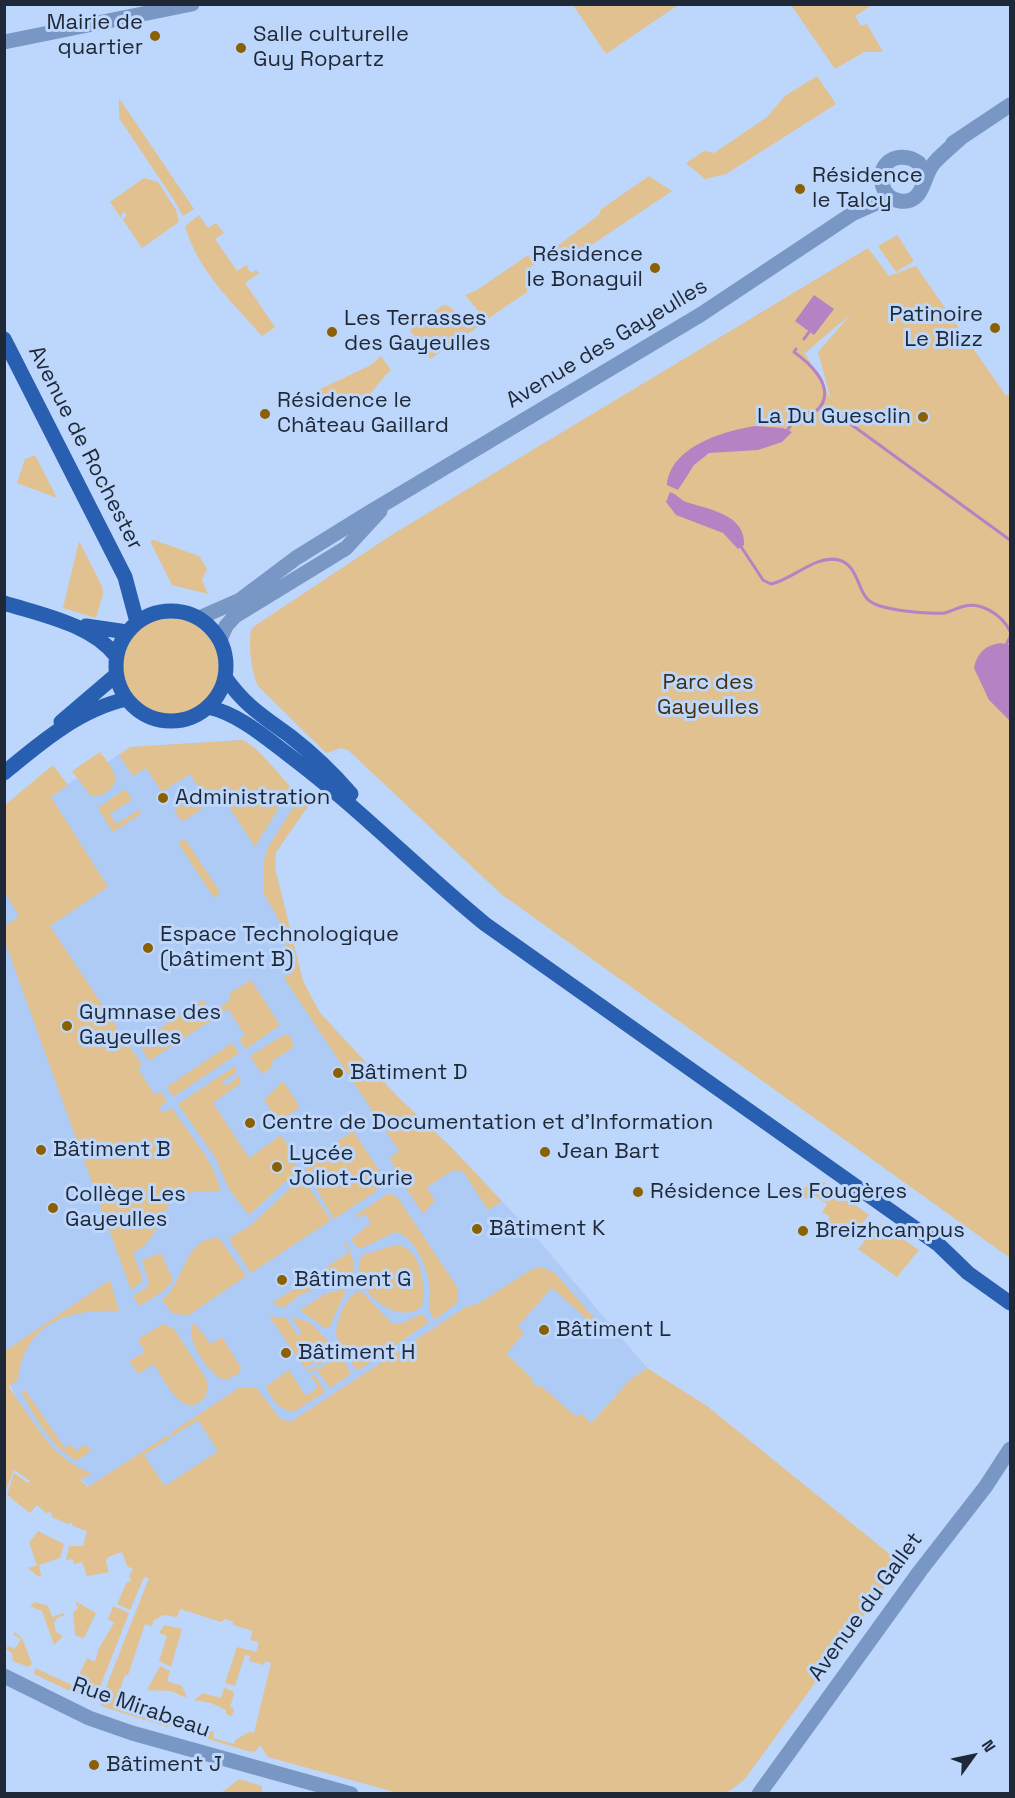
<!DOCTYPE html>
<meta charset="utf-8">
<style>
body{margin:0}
#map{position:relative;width:1015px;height:1798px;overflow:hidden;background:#bdd6fb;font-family:"Space Grotesk",sans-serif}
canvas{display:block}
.frame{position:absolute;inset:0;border:6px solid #1f2836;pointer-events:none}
.north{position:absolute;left:943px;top:1726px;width:60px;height:60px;-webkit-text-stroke:4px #bdd6fb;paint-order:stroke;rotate:57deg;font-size:16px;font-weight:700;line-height:24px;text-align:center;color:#1f2836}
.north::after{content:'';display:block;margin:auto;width:21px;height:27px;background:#1f2836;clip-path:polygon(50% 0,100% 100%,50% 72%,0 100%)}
</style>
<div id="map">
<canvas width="1015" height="1798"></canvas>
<div class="frame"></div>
<div class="north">N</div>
</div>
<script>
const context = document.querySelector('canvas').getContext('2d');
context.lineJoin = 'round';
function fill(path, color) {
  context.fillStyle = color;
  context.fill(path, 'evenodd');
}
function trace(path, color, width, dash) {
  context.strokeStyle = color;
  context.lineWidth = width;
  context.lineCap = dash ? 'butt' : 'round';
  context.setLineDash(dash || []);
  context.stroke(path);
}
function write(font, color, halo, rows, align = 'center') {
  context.font = font + ' "Space Grotesk",sans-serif';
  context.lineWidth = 6;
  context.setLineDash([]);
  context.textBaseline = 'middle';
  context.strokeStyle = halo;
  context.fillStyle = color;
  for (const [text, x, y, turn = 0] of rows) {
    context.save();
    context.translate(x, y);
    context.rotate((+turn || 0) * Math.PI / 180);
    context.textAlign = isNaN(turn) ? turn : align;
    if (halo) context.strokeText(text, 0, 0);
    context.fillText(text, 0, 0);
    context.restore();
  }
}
const built = new Path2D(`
 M242,740l67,65 -33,47 -1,16 28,113 17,32 77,83 54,51 85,90 111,131 -17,12 -41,45 -431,123 -126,-112 -27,-64v-545l100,-68 3,3 22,-15z`);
const green = new Path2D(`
 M573,5h105l-72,49z
 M791,5h81l-17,11 6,10 6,-2 16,28h-19l-29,17z
 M817,76l19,28 -110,70 -21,5 -19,-16 18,-12 10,2 53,-36 18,-21z
 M119,98l75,111 -11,7 -9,-16 -55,-82z
 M649,176l23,15 -106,71 -10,-15 44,-33v-4z
 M144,178l14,4 18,28 3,12 -37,26 -19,-28 4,-6 -5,-2 -1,6 -11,-16z
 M199,215l9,13 8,-5 8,10 -9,6 22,32 9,-6 5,8 5,-3 3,3 -14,10 30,44 -13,9c-30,-34 -64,-65 -77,-110z
 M897,235l17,26 -18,11 -18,-26z
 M868,248l21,28 27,-10 86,124 4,6 4,-3v865l-509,-364 -153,-144 -7,-2 -15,5 -67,-66c-7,-9 -13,-52 -6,-60l140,-93zM851,314l-33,38 13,48 -26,-47z
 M528,255l7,9 -8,5v23l-41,28 -21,-25 12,-5z
 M443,305l5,1 18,13 5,-2 7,10 -48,32 -20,-29z
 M381,356l10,14c-19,17 -24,40 -54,39l-23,-17 57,-27z
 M35,455l22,43 -40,-15 8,-24z
 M154,540l45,16 8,13 -5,11 6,14 -36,-9 -22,-44z
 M79,541l23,45 1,8 -7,24 -33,-10z
 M121 666a50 50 0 1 1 100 0a50 50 0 1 1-100 0Z
 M242,740c16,6 36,34 49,47l-36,60 -33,-51 -40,26 -8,-12 27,-19 -11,-17 -28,18 -16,-24 -13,8 -14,-21 11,-8z
 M100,752c8,11 24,27 9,38 -6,5 -11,7 -18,6l-19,-25z
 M53,765l15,20 -17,12 57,90 -58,39 92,139 -4,4 17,26 6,-3 6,9 -8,7 4,5 9,-5c15,24 46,57 48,84 -73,-7 -45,39 -87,61l10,27 -12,10 -126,-348v-16l14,-10 -14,-23v-88z
 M125,789l7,11 -22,14 6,10 23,-14 2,4 -28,18 -15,-24z
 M300,796l9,9 -33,47 -1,16 28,113 17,32 77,83 54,51 51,54 -14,9 -26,-40 -5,3 -2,-4 -28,18 8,14 -12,13 -30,-46 2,-2 -6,-8 10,-7 -115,-173 9,-6 -15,-54 -14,-24v-33l3,-12z
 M185,839l35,53 -6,6 -36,-55z
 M251,980l29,45 -34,24 -7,-10 6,-4 -17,-26 -6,4 -3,-5 11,-8v-7z
 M203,1000l12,18 -66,43 -11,-18z
 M285,1034l6,3 3,10 -23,15 2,4 -11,8 -12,-18z
 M232,1043l7,10 -66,44 -6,-10z
 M235,1066l2,6 -15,10 4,4 13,-10 2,7 -28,20 36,55 32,-23 12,19 4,17 -48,44 -20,-26 -14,-32 -37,-53z
 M283,1081l17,26 -14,10 -4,9 -18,-26z
 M353,1131l28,42 1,10 -7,9 -41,27 -29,-49 19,-20z
 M824,1182l45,33 -22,26 -23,-16 6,-8 -8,-5 5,-8 -16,-11 -5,6 -6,-5 8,-10z
 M296,1183l14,6 21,31 -80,53 -21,-32 1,-4 19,-11z
 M389,1193l9,5 59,89 1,15 -22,17 -3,-1c-6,-10 -2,-17 -3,-28 -1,-18 -14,-54 -35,-58l-33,16 -5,-1 -6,-8 20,-16 -6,-9 -7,4 -2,-3z
 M879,1223l40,27 -22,27 -39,-28z
 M219,1238l27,38 -57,39 -16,-1 -11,-14c23,-17 22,-64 57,-62z
 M346,1242l7,18 1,19 -34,8 -3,-13 32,-22 -5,-8z
 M395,1245c26,0 31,41 27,61 -24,24 -79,-23 -59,-51z
 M161,1253l12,27 -9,11 -25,15 -6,-10 13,-8 3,-6 -7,-22z
 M542,1267l13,6 47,54 -5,1 -45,-40 -35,39 7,6 -18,21 27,25 -2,2 6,6 3,-2 36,32 5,-4 10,10 39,-43 17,-12 60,38 195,158 -158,216 -19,14 -327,-1 -130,-36 -8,-12 -4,6 -5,1 -56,-17 -5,-7 2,-4 2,3 20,5 -1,6 21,6 1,-4 14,-8 5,1 17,-70 -6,-2 -1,4 -15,-4 1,-5 -5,-1 -10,31 -10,-3 12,-36 19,5 3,-10 -9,-2 3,-9 -20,-6v-3l-8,-3 -4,3 -41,-13 -3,8 -13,-2 -10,5 -4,10 1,-4 -6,-2 -17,51h-3l-6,17 6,2 6,13 -1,5 23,8 2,-6 20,7 -1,3 -7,3 -66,-21v-6l48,-122 -5,-1 -14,33 -13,-6 10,-22 5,-1 -3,-4 4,-8 -6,-3 -5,-14 -14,5 -2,5 3,10 -22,4 -5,-14 -8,2 -1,-5 -7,1 3,-14h14l4,-15 -14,-5 -2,-4 -3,2 -16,-7 -1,-5 -5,1 -9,-8 -7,8 -23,-18 7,-22 14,10 2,-2 -16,-11 -9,22v-141l105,-71 9,31c-52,-2 -94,11 -101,69l-9,6c5,11 12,18 18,27 18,26 34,50 65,60l-12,7 8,7 80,-52 2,3 -26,17 21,31 53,-35 -20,-31 -25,16 -2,-3 69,-46h16l25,33 11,1 174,-114 13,-4 53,-34z
 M311,1278l4,11 -15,6 -17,13 -11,-5z
 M347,1288l-18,40 -6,-1 -23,-17 25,-16z
 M358,1291l6,3 28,29h10l20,-9 7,8 -70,48 -4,-2c-6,-9 -14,-19 -18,-30 -4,-13 9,-41 21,-47z
 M269,1316l17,2 12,18 4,-3 -11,-16 18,5 30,31 -20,12 -3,-4 -11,7z
 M194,1323l17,21 11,-7 19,31 -2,5 -13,7c-15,-2 -44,-44 -32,-57z
 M163,1324l11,5 31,48 3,8 -2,10c-21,30 -42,-15 -52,-31l-16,10 -9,-13 16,-9 -7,-13z
 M341,1355l10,19 -21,14 -14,-19 -7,4 -2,-2 9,-5 3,3z
 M289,1370l17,26 12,-9 -7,-11 3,-2 11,18 -30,19c-15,1 -24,-12 -29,-25z
 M25,1390l40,58 6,-4 5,7 6,-5 7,1 2,4 -15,10c-24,-15 -42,-43 -54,-69z
 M38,1531l26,13 -4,14 -21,7 2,10 -2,2 -11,-9 9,-3 -8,-22z
 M75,1601l21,12 -12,25 -8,-2c-1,-2 -3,-19 -3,-23l5,-5z
 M35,1602l13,4 4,11 12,-4v3l-6,1 -4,6 2,9 7,4 -9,9 -12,-34 -12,-5z
 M113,1606l16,7 -33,84 -5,4 -57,-27 1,-6 39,18 13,-28 8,4 4,-14 15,-25 -6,-4z
 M164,1625l18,4 -11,38 -12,-6 8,-25 -8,-3z
 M15,1632l7,6 10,26 -4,3 -15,-6 -1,-8 -6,-4 2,-3 7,3 6,-10 -8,-4z
 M160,1666l10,5 -3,10 15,5 5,12 -16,-7 -24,-1z
 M224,1688l9,3 1,3 -4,13 4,2 -2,7 -6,-2v-4l-15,-7 -17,-3 9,-7 18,5z
 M239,1779l23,7v7h-41z`);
const water = new Path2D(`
 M814,295l20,14 -20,26 -19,-14z
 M755,426l28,2 9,4 -10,10 -24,8 -49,3 -15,12 -16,25 -11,-5c3,-38 56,-54 88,-59z
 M670,492c7,2 9,7 16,10 21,7 60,12 58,43l-6,4 -15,-16 -47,-18 -10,-13z
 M1001,643l9,2v76l-21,-21 -15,-32c3,-15 11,-23 27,-25z`);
const stream = new Path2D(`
 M804,339l5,-7
 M830,409l180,131
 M786,432l13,-18c5,-2 10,-1 14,-2 5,-1 8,-6 10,-10 8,-20 -15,-40 -29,-50l2,-3
 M740,545l23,35 8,4c21,-4 45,-30 68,-24 17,5 18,24 26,36 6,10 23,12 33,14 15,2 31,4 46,3 6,-1 11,-4 17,-6 19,-7 41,8 49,24
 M1005,647l5,-10`);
const minor = new Path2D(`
 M4,42l188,-38
 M953,143l57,-38
 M925,178l-6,-15c-12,-9 -29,-8 -36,6 -2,6 -2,13 0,18 3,8 10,13 17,14 25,3 22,-25 34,-38 8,-9 18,-17 27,-25
 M199,618l41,-18 56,-42 71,-44 333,-199 152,-101 38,-17
 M220,640l6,-14 9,-10 111,-68 34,-37
 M4,1676l85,42 43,15 219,61
 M759,1794l161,-223 66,-85 24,-37`);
const major = new Path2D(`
 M4,339l121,238 12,45
 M4,603c38,12 87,21 112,53
 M116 666a55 55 0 1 1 110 0a55 55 0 1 1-110 0Z
 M86,626l41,6
 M225,677c19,28 39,40 65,59 22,17 43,37 61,58
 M208,707c31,7 57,30 82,49 69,52 129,114 195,168l454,321 29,28 42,30
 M61,722l55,-47
 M4,773c36,-30 76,-64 123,-74`);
const markers = [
 [155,36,6,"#8a6001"],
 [241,48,6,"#8a6001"],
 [800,189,6,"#8a6001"],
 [655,268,6,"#8a6001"],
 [995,328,6,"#8a6001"],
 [332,332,6,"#8a6001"],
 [265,414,6,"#8a6001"],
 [923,417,6,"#8a6001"],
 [163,798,6,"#8a6001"],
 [148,948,6,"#8a6001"],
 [67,1026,6,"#8a6001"],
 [338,1073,6,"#8a6001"],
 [250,1123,6,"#8a6001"],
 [41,1150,6,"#8a6001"],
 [545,1152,6,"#8a6001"],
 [277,1167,6,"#8a6001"],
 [638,1192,6,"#8a6001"],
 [53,1208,6,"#8a6001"],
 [477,1229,6,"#8a6001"],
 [803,1231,6,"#8a6001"],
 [282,1280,6,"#8a6001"],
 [544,1330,6,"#8a6001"],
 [286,1353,6,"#8a6001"],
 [94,1765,6,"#8a6001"]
];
const poiNames = [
 ["Mairie de",143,23,"right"],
 ["quartier",143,48,"right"],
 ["Salle culturelle",253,35],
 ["Guy Ropartz",253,60],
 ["Résidence",812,176],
 ["le Talcy",812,201],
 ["Résidence",643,255,"right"],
 ["le Bonaguil",643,280,"right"],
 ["Patinoire",983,315,"right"],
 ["Le Blizz",983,340,"right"],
 ["Les Terrasses",344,319],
 ["des Gayeulles",344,344],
 ["Résidence le",277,401],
 ["Château Gaillard",277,426],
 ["La Du Guesclin",911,417,"right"],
 ["Administration",175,798],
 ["Espace Technologique",160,935],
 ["(bâtiment B)",160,960],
 ["Gymnase des",79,1013],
 ["Gayeulles",79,1038],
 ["Bâtiment D",350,1073],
 ["Centre de Documentation et d'Information",262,1123],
 ["Bâtiment B",53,1150],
 ["Jean Bart",557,1152],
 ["Lycée",289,1154],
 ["Joliot-Curie",289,1179],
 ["Résidence Les Fougères",650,1192],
 ["Collège Les",65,1195],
 ["Gayeulles",65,1220],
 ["Bâtiment K",489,1229],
 ["Breizhcampus",815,1231],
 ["Bâtiment G",294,1280],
 ["Bâtiment L",556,1330],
 ["Bâtiment H",298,1353],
 ["Bâtiment J",106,1765]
];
const streetNames = [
 ["Avenue des Gayeulles",607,344,-31],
 ["Avenue de Rochester",85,448,63],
 ["Avenue du Gallet",866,1607,-54],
 ["Rue Mirabeau",141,1708,19]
];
const parkNames = [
 ["Parc des",708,683],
 ["Gayeulles",708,708]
];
fill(built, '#aecbf5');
fill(green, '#e1c18f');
fill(water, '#b483c3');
trace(stream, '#b483c3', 3);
trace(minor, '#7997c4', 15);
trace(major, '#285fb0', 15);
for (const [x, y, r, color] of markers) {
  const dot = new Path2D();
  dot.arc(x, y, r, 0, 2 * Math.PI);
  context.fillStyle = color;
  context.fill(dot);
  trace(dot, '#bdd6fb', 2);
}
write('22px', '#1f2836', '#bdd6fb', poiNames, 'left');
write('22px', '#1f2836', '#bdd6fb', streetNames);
write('22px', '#43300f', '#bdd6fb', parkNames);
</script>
